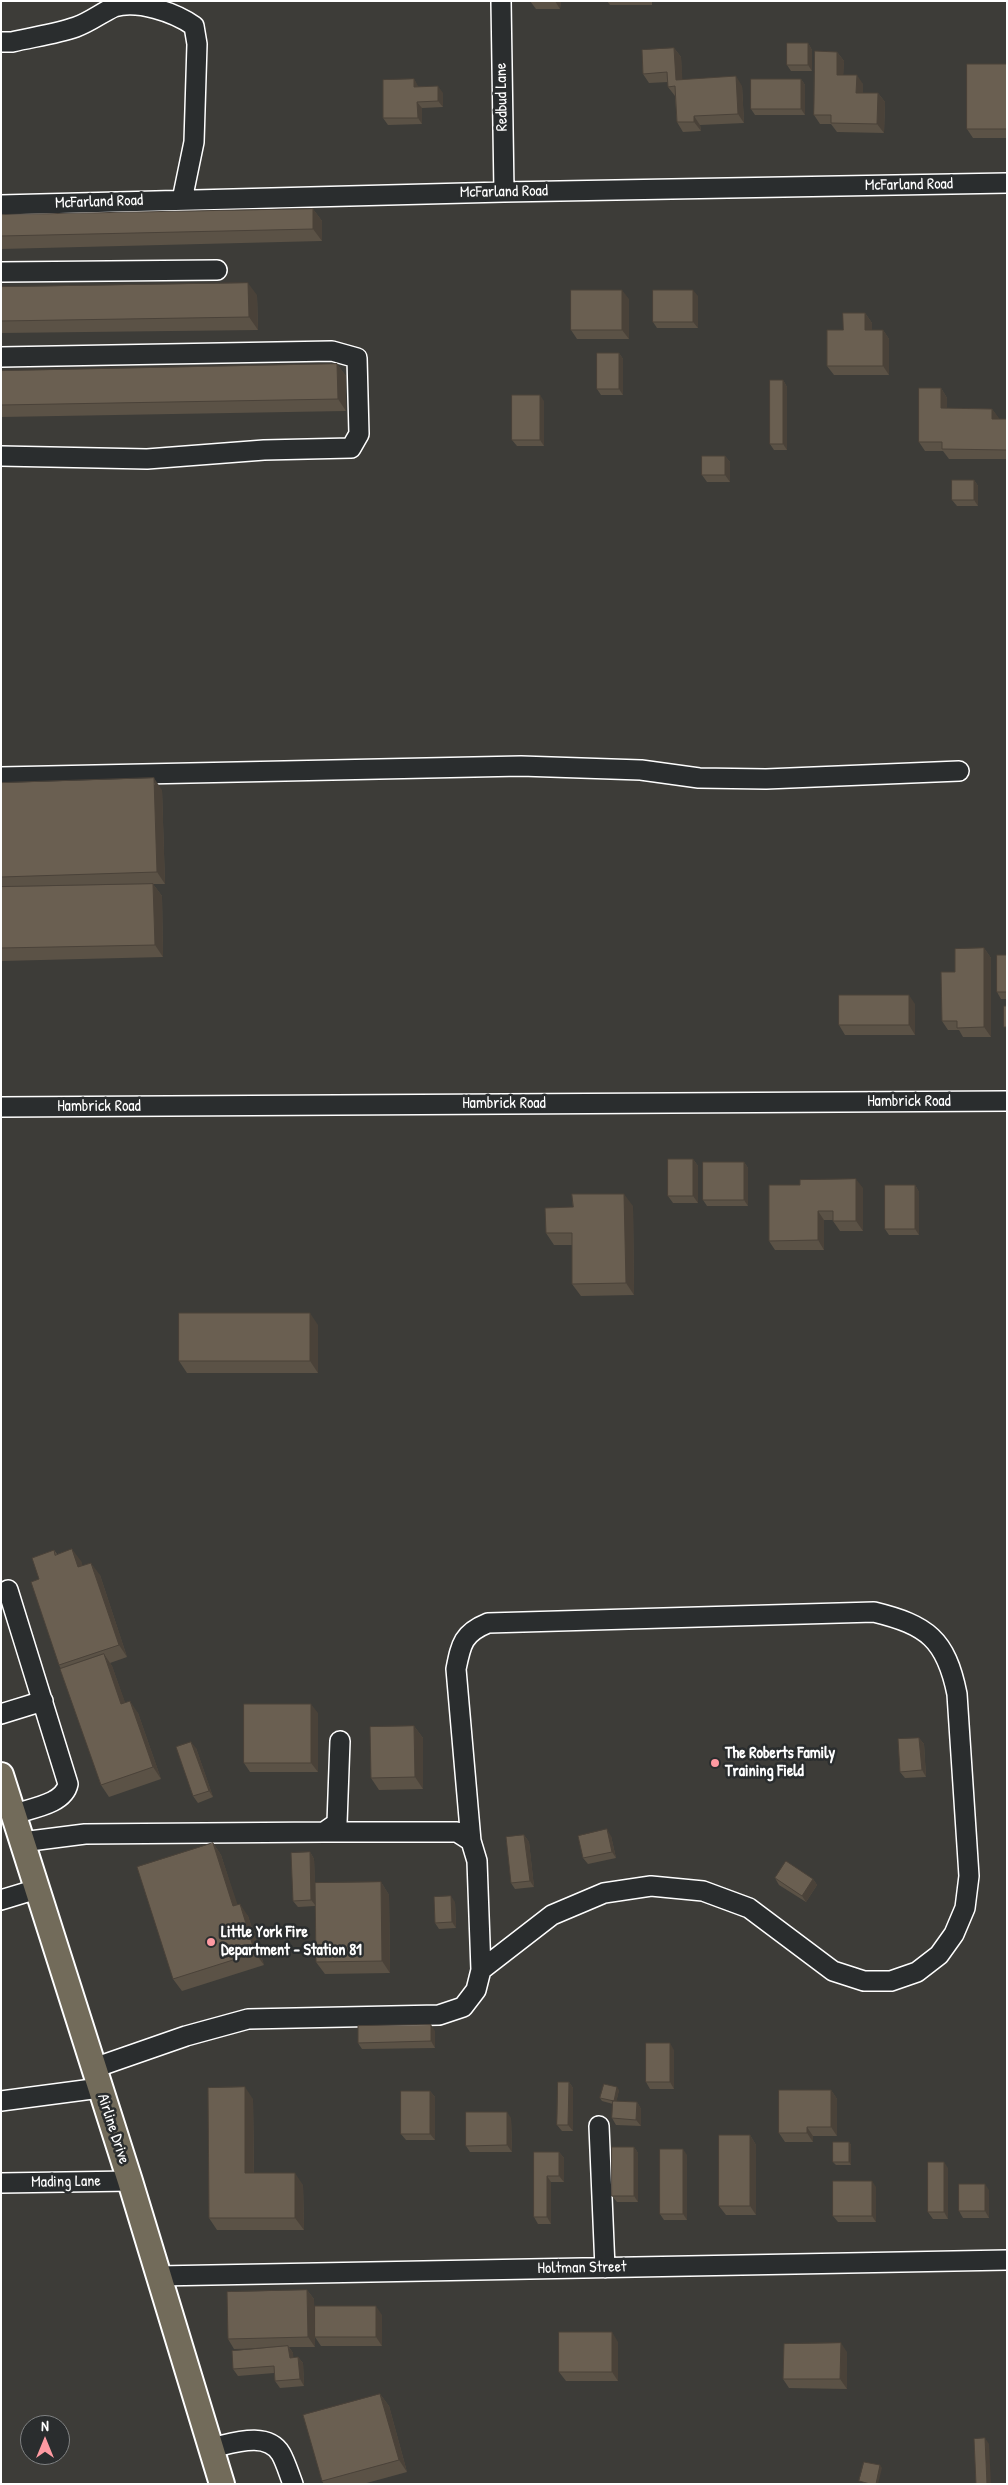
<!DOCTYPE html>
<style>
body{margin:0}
#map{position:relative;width:1008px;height:2485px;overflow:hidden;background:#3d3c38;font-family:"Patrick Hand",sans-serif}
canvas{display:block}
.frame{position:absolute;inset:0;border:2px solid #fff;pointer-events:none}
.north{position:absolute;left:20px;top:2415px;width:50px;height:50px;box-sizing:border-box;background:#2a2d2e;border:1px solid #7f8182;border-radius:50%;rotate:0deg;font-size:14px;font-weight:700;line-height:20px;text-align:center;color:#fff}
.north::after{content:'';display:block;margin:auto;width:18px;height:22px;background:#ff9aa2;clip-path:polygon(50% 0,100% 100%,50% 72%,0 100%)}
</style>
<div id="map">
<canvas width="1008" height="2485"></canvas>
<div class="frame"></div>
<div class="north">N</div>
</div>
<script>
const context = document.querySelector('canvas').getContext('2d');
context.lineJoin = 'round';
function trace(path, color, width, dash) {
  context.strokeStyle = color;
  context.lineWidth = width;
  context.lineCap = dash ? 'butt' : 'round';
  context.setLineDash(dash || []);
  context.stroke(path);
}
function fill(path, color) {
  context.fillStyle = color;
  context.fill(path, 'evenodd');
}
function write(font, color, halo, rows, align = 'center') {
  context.font = font + ' "Patrick Hand",sans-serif';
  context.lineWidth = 5;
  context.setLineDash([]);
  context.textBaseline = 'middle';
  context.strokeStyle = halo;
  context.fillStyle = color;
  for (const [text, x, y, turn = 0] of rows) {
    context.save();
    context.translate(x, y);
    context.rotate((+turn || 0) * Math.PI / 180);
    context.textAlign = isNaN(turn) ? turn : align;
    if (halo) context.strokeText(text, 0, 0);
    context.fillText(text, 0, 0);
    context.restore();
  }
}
const minor = new Path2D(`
 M501,1l3,191
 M1,42h11c21,-5 44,-8 64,-15 14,-5 25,-14 38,-20 24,-7 60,5 80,19l3,18 -3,98 -12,58
 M1,205l503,-13 503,-9
 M1,272l216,-2
 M1,357l331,-6 25,7 2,76 -8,14 -87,2 -117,9 -146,-3
 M1,777l520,-11 120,4 58,8 67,1 193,-8
 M1,1107l1006,-6
 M8,1590l60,194c-4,20 -36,24 -54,30
 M1,1714l42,-13
 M471,1841l-15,-172c5,-25 7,-36 32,-46l386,-11c53,13 72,27 83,82l12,182 -4,32 -11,26 -15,21 -22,17 -26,9h-27l-31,-10 -84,-63 -46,-17 -52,-5 -47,7 -52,22 -71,55
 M22,1842l63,-8 239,-2 13,-9 3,-82
 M1,1900l36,-11
 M94,2068l92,-32 62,-17 191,-4 24,-8 13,-17 5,-20 -4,-109 -6,-20 -14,-9h-133
 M1,2101l99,-13
 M599,2126l6,142
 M1,2183l129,-2
 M158,2276l849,-16
 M210,2448c21,-4 57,-18 71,6 5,9 8,20 12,30`);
const major = new Path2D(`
 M1,1775l129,406 92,303`);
const wall = new Path2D(`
 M530,1h31l-1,8h-24z
 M607,1h45v4h-42z
 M808,43l4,7v21h-21l-4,-6z
 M674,48l7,9 1,23 60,6 2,37 -44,2 1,6 -18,1 -6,-10 -2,-26 -7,-9v-5l-19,1 -6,-9z
 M837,52l7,9 -1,14 20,9v9h15l7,9 -1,31 -47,-1 -6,-8h-11l-6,-9z
 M1007,64v74h-34l-6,-9z
 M414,79l4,8 25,6v14l-21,1v16l-34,1 -5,-7z
 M801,79l4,6v30h-50l-4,-6z
 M313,209l9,12v20l-321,8v-34z
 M1,287l256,8 1,35 -257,3z
 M698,296v32h-41l-4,-6z
 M629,299v40h-52l-6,-9z
 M865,313l7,10v7h11l6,9v36h-55l-7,-9 16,-36z
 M619,353l4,6v36h-22l-4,-6z
 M337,364l9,12v35l-345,6v-46z
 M783,380l4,7v63h-13l-4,-6z
 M941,388l6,10v10l45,1 7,10h8v40h-58l-6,-8h-18l-6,-9z
 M544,401v45h-27l-5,-6z
 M725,456l5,6v20h-23l-5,-7z
 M974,480l4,6v20h-21l-5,-6z
 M1,783l161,7 3,94h-12l9,12 1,61 -162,4z
 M984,948l7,10v79h-28l-4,-7h-11l-6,-9 13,-49z
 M1007,955v44h-6l-4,-7z
 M915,1004v31h-70l-6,-10z
 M693,1159l5,7v37h-25l-5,-7z
 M744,1162l4,6v38h-41l-4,-6z
 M769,1185l94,3v43h-23l-7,-10v-1h-9v30h-49l-6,-9z
 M915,1185l4,7v43h-30l-4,-6z
 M633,1206l1,89 -53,1 -9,-12v-39h-18l-8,-12z
 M318,1325v48h-131l-8,-12z
 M54,1550l3,4 24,7 1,5 18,9 27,82 -17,6 2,3 13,37 13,10 23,66 -52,18 -8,-12 -40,-116 -2,-4 -20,-86z
 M318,1713v59h-68l-6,-9z
 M414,1726l9,12v51l-44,1 -8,-12z
 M919,1738l5,6 2,33 -21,1 -5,-6z
 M196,1748l17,49 -15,6 -5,-7z
 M524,1835l5,7 5,45 -19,2 -4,-6z
 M611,1836l5,22 -28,6 -5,-6z
 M213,1843l8,12 16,50 11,11 16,49 -82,26 -9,-12z
 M310,1852l4,7 1,29 66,-6 8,13 1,78 -65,1 -9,-12 -1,-56 -17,1 -5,-6z
 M775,1878l38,1 4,6 -11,17 -27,-17z
 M455,1902l1,26 -17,1 -4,-6z
 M435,2031v17l-73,1 -4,-6z
 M674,2050v39h-24l-4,-7z
 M569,2082l4,6v43h-11l-5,-6z
 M619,2090l-3,12h21l4,7v17l-25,-1 -4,-7 1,-14 -11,-3 -2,-3z
 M831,2090l6,9v37h-24v6h-28l-6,-9z
 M430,2091l5,6v43h-29l-5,-6z
 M253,2099l1,74 49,12 1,45h-87l-8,-12z
 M511,2118l1,34h-42l-4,-6z
 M750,2135l6,10v70h-30l-7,-9z
 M849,2142l2,3v20h-15l-3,-3z
 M634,2147l4,6v49h-21l-5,-6z
 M534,2152h25l5,6v24h-13v42h-13l-4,-7z
 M687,2155v65h-23l-4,-6z
 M948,2168v51h-15l-5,-7z
 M876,2187v35h-38l-5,-6z
 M989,2190v28h-26l-4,-7z
 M307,2290l7,9 1,48h-26l4,6v4h5l5,6 1,23 -24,2 -5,-7 -1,-8 -36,3 -5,-7 41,-21 -40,1 -6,-10z
 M382,2315v31h-61l-6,-9z
 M618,2342v39h-52l-7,-9z
 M847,2352v37l-58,-1 -6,-9z
 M380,2394l9,12 18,66 -44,12h-39l-2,-3z`);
const shadedWall = new Path2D(`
 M555,1h6l-1,8z
 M808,43l4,7v21l-4,-6z
 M674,48l7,9 2,32 -7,-9z
 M837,52l7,9 -1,23 -6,-9z
 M857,75l6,9v18l-7,-9z
 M736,76l6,10 2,37 -6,-9z
 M414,79l4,7v7l-4,-6z
 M801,79l4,6v30l-4,-6z
 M438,86l5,7v14l-5,-6z
 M878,93l7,9 -1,31 -7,-9z
 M417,102l5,6v16l-4,-6z
 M694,116l6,9 1,6 -7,-9z
 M313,209l9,12v20l-9,-12z
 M248,283l9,12 1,35 -9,-13z
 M622,290l7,9v40l-7,-9z
 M693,290l5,6v32l-5,-6z
 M865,313l7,10v16l-7,-9z
 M883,330l6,9v36l-6,-9z
 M619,353l4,6v36l-4,-6z
 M337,364l9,12v35l-8,-12z
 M783,380l4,7v63l-4,-6z
 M941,388l6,10v20l-6,-10z
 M540,395l4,6v45l-4,-6z
 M992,409l7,9v10l-7,-9z
 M725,456l5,6v20l-5,-7z
 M974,480l4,6v20l-4,-6z
 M154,778l8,12 3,94 -8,-12z
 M153,884l9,12 1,61 -8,-12z
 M984,948l7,10v79l-7,-10z
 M909,995l6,9v31l-6,-10z
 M693,1159l5,7v37l-5,-7z
 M744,1162l4,6v38l-4,-6z
 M856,1179l7,9v43l-7,-10z
 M915,1185l4,7v43l-4,-6z
 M624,1194l9,12 1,89 -8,-12z
 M818,1211l6,9v30l-6,-10z
 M310,1313l8,12v48l-8,-12z
 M72,1549l9,12 6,18 -9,-12z
 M91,1563l9,12 27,82 -8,-12z
 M104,1654l8,12 18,50 -9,-12z
 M130,1701l8,12 23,66 -8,-12z
 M311,1704l7,9v59l-7,-9z
 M414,1726l9,12v51l-8,-12z
 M919,1738l5,6 2,33 -4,-7z
 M191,1742l5,6 17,49 -4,-6z
 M607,1829l4,7 5,22 -4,-6z
 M524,1835l5,7 5,45 -4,-6z
 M213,1843l8,12 21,63 -9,-12z
 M310,1852l4,7 2,47 -5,-6z
 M813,1879l4,6 -11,17 -4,-6z
 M381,1882l8,13 1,78 -8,-12z
 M451,1896l4,6 1,26 -4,-6z
 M240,1904l8,12 16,49 -9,-12z
 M431,2025l4,6v17l-4,-7z
 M670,2043l4,7v39l-4,-7z
 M569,2082l4,6v43l-5,-6z
 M245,2087l8,12 1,86 -9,-12z
 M617,2087l2,3 -3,14 -2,-3z
 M831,2090l6,9v37l-6,-9z
 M430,2091l5,6v43l-5,-6z
 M637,2102l4,7v17l-5,-6z
 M507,2112l4,6 1,34 -5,-7z
 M807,2127l6,9v6l-6,-9z
 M750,2135l6,10v70l-6,-9z
 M849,2142l2,3v20l-2,-3z
 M634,2147l4,6v49l-4,-6z
 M683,2149l4,6v65l-4,-6z
 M559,2152l5,6v24l-5,-6z
 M944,2162l4,6v51l-4,-7z
 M295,2173l8,12 1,45 -9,-12z
 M547,2176l4,6v42l-4,-7z
 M872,2181l4,6v35l-4,-6z
 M985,2184l4,6v28l-4,-7z
 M307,2290l7,9 1,48 -7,-10z
 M376,2306l6,9v31l-6,-9z
 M612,2332l6,10v39l-6,-9z
 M841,2343l6,9v37l-7,-10z
 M288,2346l5,7 1,11 -4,-6z
 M298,2357l5,6 1,23 -4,-7z
 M380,2394l9,12 18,66 -8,-12z
 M985,2438l4,6 2,40h-4z
 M880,2465l2,3 -4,16h-2z`);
const building = new Path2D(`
 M787,43h21v22h-21z
 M674,48l2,32 60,-4 2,38 -44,2v6h-17l-2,-36 -7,1 -1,-15 -24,2 -1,-24z
 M815,51l22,1v23h20l-1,18h22l-1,31 -46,-1v-8h-17z
 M967,64h40v65h-40z
 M414,79v8l24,-1v15l-21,1 1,16h-35v-38z
 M751,79h50v30h-50z
 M313,209v20l-312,7v-21z
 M248,283l1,34 -248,4v-34z
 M571,290h51v40h-51z
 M653,290h40v32h-40z
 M843,313h22v17h18v36h-56v-36h16z
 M597,353h22v36h-22z
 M337,364l1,35 -337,6v-34z
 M770,380h13v64h-13z
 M919,388h22v20l51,1v10h15v31l-65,-1v-7h-23z
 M512,395h28v45h-28z
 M702,456h23v19h-23z
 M952,480h22v20h-22z
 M154,778l3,94 -156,5v-94z
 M153,884l2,61 -154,3v-61z
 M984,948v79l-27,1v-7h-15l-1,-49h14v-23z
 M997,955h10v37h-10z
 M839,995h70v30h-70z
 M1004,1006h3v21h-3z
 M668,1159h25v37h-25z
 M703,1162h41v38h-41z
 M856,1179v42h-23v-10h-15v29l-49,1v-56h31v-5z
 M885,1185h30v44h-30z
 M572,1194h52l2,89 -54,1v-51h-26l-1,-25 28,-1z
 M179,1313h131v48h-131z
 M72,1549l6,18 13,-4 28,82 -60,20 -28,-83 8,-3 -7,-21 22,-8 1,5z
 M104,1654l17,50 9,-3 23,66 -52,18 -41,-116z
 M244,1704h67v59h-67z
 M414,1726l1,51 -44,1 -1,-51z
 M919,1738l3,32 -22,2 -2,-33z
 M191,1742l18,49 -16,5 -17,-49z
 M607,1829l5,23 -29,6 -5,-22z
 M524,1835l6,46 -19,2 -5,-46z
 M213,1843l20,63 7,-2 15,49 -82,26 -36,-112z
 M310,1852l1,48 -18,1 -2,-48z
 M786,1861l27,18 -11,17 -27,-18z
 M381,1882l1,79 -66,1 -1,-79z
 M451,1896l1,26 -17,1 -1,-26z
 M431,2025v16l-73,2v-17z
 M646,2043h24v39h-24z
 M558,2082h11l-1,43h-11z
 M604,2084l13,3 -3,14 -14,-3z
 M245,2087v86h50v45h-86l-1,-130z
 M779,2090h52v37h-24v6h-28z
 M401,2091h29v43h-29z
 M613,2101l24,1 -1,18 -24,-2z
 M466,2112h41v33l-41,1z
 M719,2135h31v71h-31z
 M833,2142h16v20h-16z
 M612,2147h22v49h-22z
 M660,2149h23v65h-23z
 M534,2152h25v24h-12v41h-13z
 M928,2162h16v50h-16z
 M833,2181h39v35h-39z
 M959,2184h26v27h-26z
 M307,2290l1,47 -80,2 -1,-47z
 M315,2306h61v31h-61z
 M559,2332h53v40h-53z
 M841,2343l-1,36h-57l1,-35z
 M288,2346l2,12 8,-1 2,22 -25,2 -1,-15 -41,3 -1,-18z
 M380,2394l19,66 -77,21 -19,-66z
 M985,2438l2,46h-11l-2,-45z
 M864,2462l16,3 -4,19h-6l-11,-3z`);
const markers = [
 [715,1763,5,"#ff9aa2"],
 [211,1942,5,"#ff9aa2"]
];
const streetNames = [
 ["Redbud Lane",502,97,-91],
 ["McFarland Road",909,185,-1],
 ["McFarland Road",504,192,-1],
 ["McFarland Road",99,202,-2],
 ["Hambrick Road",909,1102],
 ["Hambrick Road",504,1104],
 ["Hambrick Road",99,1107],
 ["Airline Drive",113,2129,72],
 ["Mading Lane",66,2182,-1],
 ["Holtman Street",582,2268,-1]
];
const poiNames = [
 ["The Roberts Family",725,1754],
 ["Training Field",725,1772],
 ["Little York Fire",221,1933],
 ["Department - Station 81",221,1951]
];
trace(minor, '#fff', 22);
trace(major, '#fff', 28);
trace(minor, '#2a2d2e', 19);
trace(major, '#726b5a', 24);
fill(wall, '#5b5246');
fill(shadedWall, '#4a4239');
fill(building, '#6a5f51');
trace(building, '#4a4239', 1);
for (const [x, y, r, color] of markers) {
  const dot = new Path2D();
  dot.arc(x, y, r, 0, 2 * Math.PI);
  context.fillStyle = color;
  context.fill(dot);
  trace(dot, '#2a2d2e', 2);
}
write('16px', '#fff', '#2a2d2e', streetNames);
write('bold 16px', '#fff', '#2a2d2e', poiNames, 'left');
</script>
